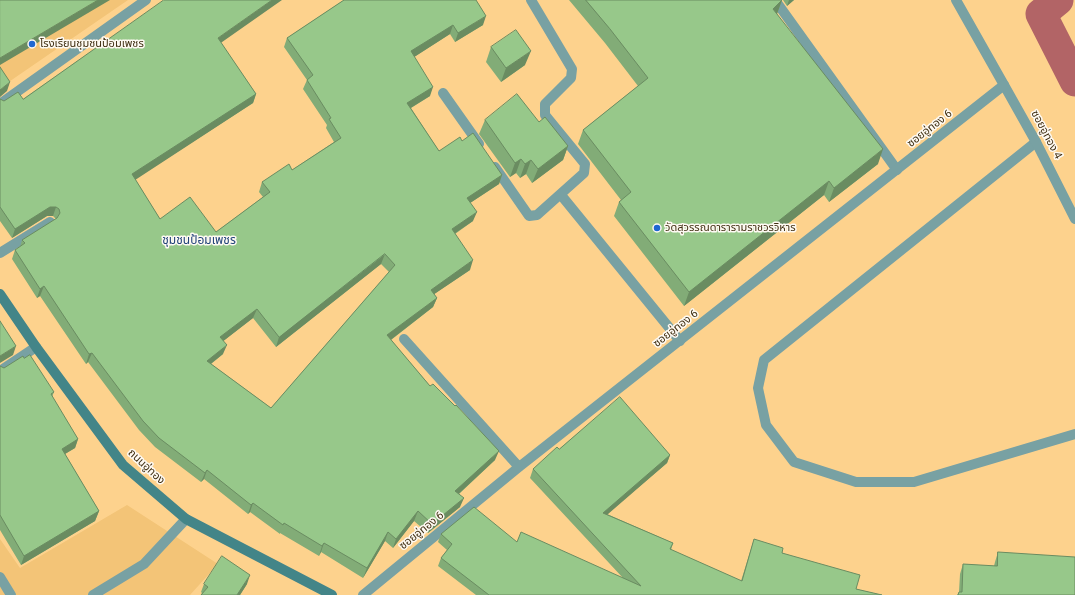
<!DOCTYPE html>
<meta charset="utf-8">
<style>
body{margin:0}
canvas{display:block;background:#fdd28d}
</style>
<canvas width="1075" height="595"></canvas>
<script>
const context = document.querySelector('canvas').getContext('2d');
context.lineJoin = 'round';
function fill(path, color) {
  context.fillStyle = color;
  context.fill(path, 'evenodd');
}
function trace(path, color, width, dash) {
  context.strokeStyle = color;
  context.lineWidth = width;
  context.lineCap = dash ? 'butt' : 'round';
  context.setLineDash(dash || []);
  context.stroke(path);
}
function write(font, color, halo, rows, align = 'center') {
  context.font = font + ' Roboto,"Noto Sans Thai",sans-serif';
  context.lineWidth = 3;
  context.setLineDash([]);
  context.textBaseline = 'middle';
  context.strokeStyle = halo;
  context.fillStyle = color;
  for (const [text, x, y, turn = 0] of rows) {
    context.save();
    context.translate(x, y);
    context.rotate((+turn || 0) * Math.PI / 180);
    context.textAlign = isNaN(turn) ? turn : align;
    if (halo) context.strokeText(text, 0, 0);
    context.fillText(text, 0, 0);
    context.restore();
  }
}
const built = new Path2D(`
 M0,0h128l-128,88z
 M127,505l91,59 -28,31h-190v-56l20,29z`);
const canal = new Path2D(`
 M1058,0l-17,14 34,67`);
const lane = new Path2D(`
 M775,0l122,170
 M956,0l48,85
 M443,93l36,51
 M1036,142l-272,218 -6,28 8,37 28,37 62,20h58l161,-48
 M495,167l34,49 8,-1 47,-42 1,-9 -40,-49v-11l26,-26 1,-9 -41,-69
 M561,195l119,146
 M0,371l36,-24
 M0,577l11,18
 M93,595l51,-31 42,-45`);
const street = new Path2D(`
 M0,104l146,-104
 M0,253l50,-31
 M404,339l115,128
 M363,595l156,-128 485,-382 32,57 39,77`);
const secondary = new Path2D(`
 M0,294l36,53 87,118 63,54 146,76`);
const wall = new Path2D(`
 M344,0l139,25 -28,17 -5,-8 -36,23 16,39 -19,12 28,43 23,-10 40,34 -3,9 -29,19 3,18 -18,13 15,36 -36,24 3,4 -4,9 -42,33 39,46 65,74 -36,34 1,13 -32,26 -14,-12 -21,27 -8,-7 -22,37 -42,-26 -2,4 -39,-23v1l-30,-22 -2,2 -44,-35 -3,3 -46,-35 -16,-17 -51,-68 -2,2 -46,-68 -3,2 -25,-39 3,-9 5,-3 2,-7 34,-21 -3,-3h-6l-35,22 -12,-17v-122l4,2 19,-2 198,-56 35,51 -3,9 -118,76 25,40 56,13 47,-35 -4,-5 3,-10 30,-12 42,-28 -8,-14 1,-3 -24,-36 4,-9 -23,-33 3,-9zM381,264l8,8 -118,136 -60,-44 12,-10v-13l30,-23 23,29z
 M569,0h213l-5,14 101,150 -49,38 -5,-7 -140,111 -70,-90 5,-14 2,-2 -43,-56 5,-14 55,-44 -33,-43z
 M783,0h11l-7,6z
 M491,47l34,18 -24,17 -15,-20z
 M485,120l54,2 29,24 -5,14 -31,23 -6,-9 -6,4 -4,-5 -6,4 -31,-43z
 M0,366l54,26 -2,5 26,42 -3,9 -10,6 34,57 -4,10 -74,44 -21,-35z
 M559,449l111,6 -3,8 -60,51 66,29 -2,7 70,31 13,-42 102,50 26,6h-406l-38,-29 3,-8 6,-8 -9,-8 3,-8 76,8 106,36 -93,-100 3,-9z
 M998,552l77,43h-118l2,-3 1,-18 3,-10 31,2 1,-4z
 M204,584h43l-7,11h-39l1,-2 -1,-1z`);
const shadedWall = new Path2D(`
 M98,0h12l-110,65v-7z
 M272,0h10l-67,47 3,-9z
 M782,0l-5,14 -4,-5z
 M789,0h5l-7,6z
 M486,16l-3,9 -28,17 3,-9z
 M453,25l-3,9 -42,27 3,-10z
 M531,51l-6,14 -24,17 5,-14z
 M10,82l-3,9 -7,6v-7z
 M433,87l-3,9 -26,16 3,-9z
 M256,94l-3,9 -124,81 3,-10z
 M568,146l-5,14 -31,23 6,-14z
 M883,149l-5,15 -49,38 5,-14z
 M521,159l-5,14 -6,4 5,-14z
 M531,160l-5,14 -6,4 5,-14z
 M502,175l-3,9 -35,23 3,-9z
 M829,181l-5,14 -140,111 5,-14z
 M50,207h6l-3,9h-6l-35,22 3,-9z
 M477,212l-4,9 -25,17 4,-9z
 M385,254l-4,10 -105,83 3,-10z
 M473,260l-3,10 -43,29 4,-9z
 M44,286l-4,10 -3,2 3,-9z
 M437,298l-4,9 -49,38 3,-10z
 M257,309l-4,9 -36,28 3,-9z
 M227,345l-4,9 -20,16 4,-9z
 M16,346l-3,9 -13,8v-7z
 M92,353l-4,9 -2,2 3,-10z
 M78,439l-3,9 -17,10 4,-9z
 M499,451l-4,9 -43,40 3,-9z
 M670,455l-3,8 -67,58 3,-8z
 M207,470l-3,9 -3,3 4,-9z
 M464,498l-4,9 -32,26 4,-9z
 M253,503l-3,9 -2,2 3,-9z
 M99,511l-4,10 -74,44 3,-9z
 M418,511l-4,10 -21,27 3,-9z
 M388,532l-3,9 -22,37 4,-10z
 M324,543l-3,9 -2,4 3,-10z
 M250,575l-3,9 -7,11h-3z`);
const building = new Path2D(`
 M0,0h98l-98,58z
 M164,0h108l-54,38 38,56 -124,80 28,45 30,-22 26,35 54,-40 -8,-10 27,-18 3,6 49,-32 -12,-19 2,-1 -24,-38 6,-5 -26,-37 57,-38h132l10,16 -28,17 -5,-8 -42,26 22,36 -26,16 32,48 21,-14 2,4 11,-8 29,42 -35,23 10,14 -25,17 21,31 -42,30 6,8 -50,37 43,51 3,-2 22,22 1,-1 43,46 -44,40 9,7 -32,26 -14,-13 -22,28 -8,-7 -21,36 -43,-25 -2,3 -38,-23 -1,2 -30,-22 -2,2 -44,-35 -2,3 -46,-35 -16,-17 -51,-68 -3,1 -45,-68 -4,3 -25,-39 10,-7 -3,-3 35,-22 3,-5 -1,-4 -3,-2h-6l-35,22 -15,-22v-108l4,2 14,-9 5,7zM385,254l10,11 -124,143 -64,-47 20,-16 -7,-8 37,-28 22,28z
 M586,0h196l-9,9 110,140 -49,39 -5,-7 -140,111 -70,-90 12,-10 -48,-62 65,-52 -38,-49z
 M516,30l15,21 -25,17 -15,-21z
 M0,67l10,15 -10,8z
 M517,94l22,28 6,-5 23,29 -30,23 -7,-9 -6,4 -4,-5 -6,4 -30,-43z
 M0,321l16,25 -16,10z
 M30,355l24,37 -3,2 27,45 -16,10 37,62 -75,45 -24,-41v-149l4,2 19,-12 1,2z
 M620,397l50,58 -67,58 70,30 -3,6 72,32 12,-42 29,9 -1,5 78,22 -4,14 26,6h-393l-48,-37 11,-14 -11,-10 33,-27 43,35 4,-10 120,54 -108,-117 24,-22 2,2z
 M998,552l77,5v38h-117l1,-3h3l1,-28 34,2z
 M222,556l28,19 -13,20h-36l7,-8 -4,-3z`);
const markers = [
 [32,44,4,"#1e67d2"],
 [657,228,4,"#1e67d2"]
];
const poiNames = [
 ["โรงเรียนชุมชนป้อมเพชร",40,44],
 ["วัดสุวรรณดารารามราชวรวิหาร",665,228]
];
const streetNames = [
 ["ซอยอู่ทอง 6",930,129,-38],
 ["ซอยอู่ทอง 4",1046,135,62],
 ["ซอยอู่ทอง 6",676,329,-38],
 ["ถนนอู่ทอง",146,467,43],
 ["ซอยอู่ทอง 6",422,531,-39]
];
const neighbourhoodNames = [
 ["ชุมชนป้อมเพชร",199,241]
];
fill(built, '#f3c477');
trace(canal, '#b26466', 31);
trace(lane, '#78a1a3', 10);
trace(street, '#78a1a3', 10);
trace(secondary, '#438588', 10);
fill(wall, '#82ac77');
fill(shadedWall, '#6a8c61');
fill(building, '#97c88a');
trace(building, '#6a8c61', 1);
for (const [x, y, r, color] of markers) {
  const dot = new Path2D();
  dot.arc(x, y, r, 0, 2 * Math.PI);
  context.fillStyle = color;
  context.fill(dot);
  trace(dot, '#fefaf3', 1.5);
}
write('11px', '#3f2e11', '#fefaf3', poiNames, 'left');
write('11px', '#3f2e11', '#fefaf3', streetNames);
write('12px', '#204278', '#fefaf3', neighbourhoodNames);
</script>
